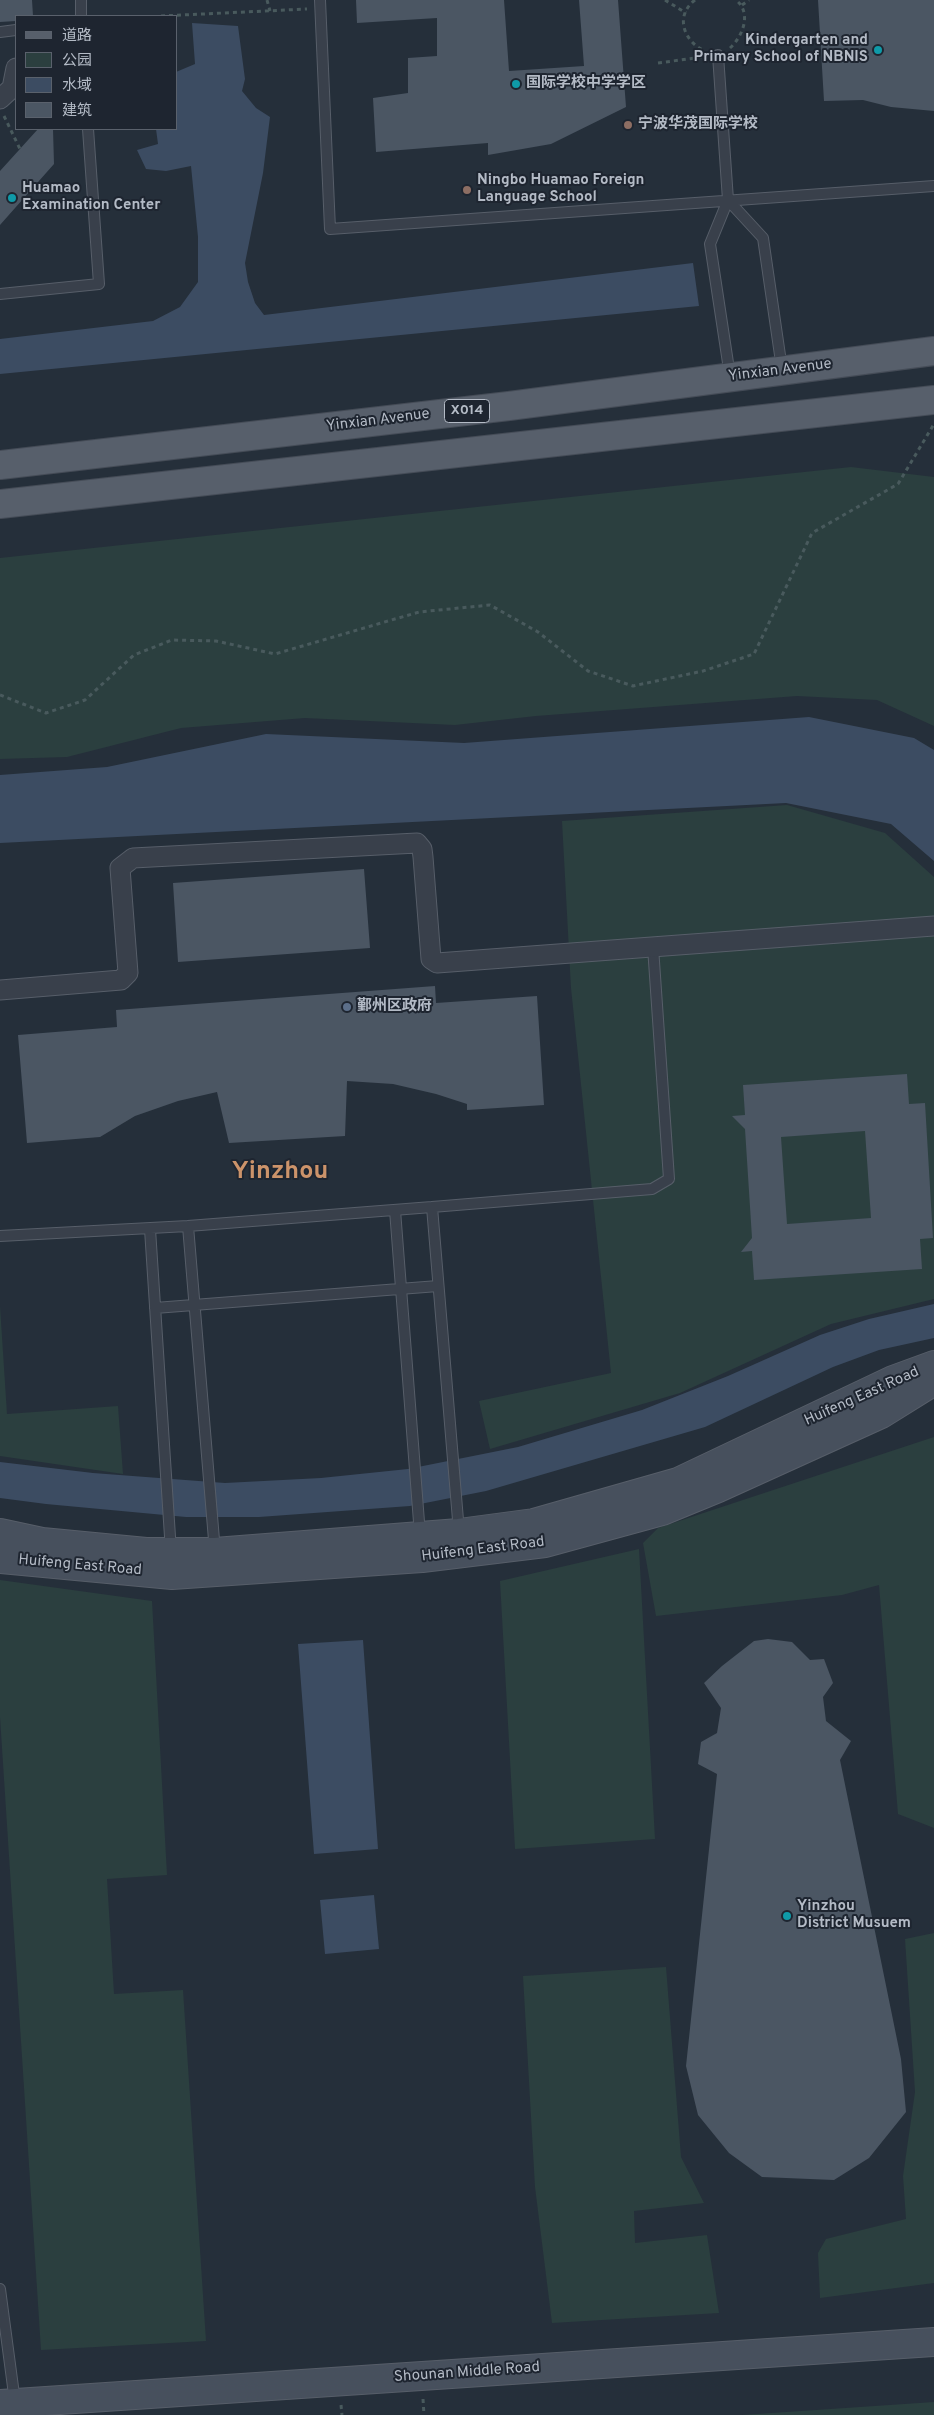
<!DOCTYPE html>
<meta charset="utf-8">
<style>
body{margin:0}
#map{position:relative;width:934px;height:2415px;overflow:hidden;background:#252f3a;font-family:Overpass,"Noto Sans SC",sans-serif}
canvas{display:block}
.legend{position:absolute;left:15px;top:15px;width:162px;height:115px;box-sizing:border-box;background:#1e2530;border:1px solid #5a616c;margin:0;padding:6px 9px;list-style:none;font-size:15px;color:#b4bbc6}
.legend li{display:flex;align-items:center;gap:10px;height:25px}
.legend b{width:25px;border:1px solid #5a616c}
</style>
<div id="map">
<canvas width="934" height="2415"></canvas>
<ul class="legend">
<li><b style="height:6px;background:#575f6b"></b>道路</li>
<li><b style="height:14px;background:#2b3f3f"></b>公园</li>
<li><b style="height:14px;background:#3c4c62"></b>水域</li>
<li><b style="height:14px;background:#4b5663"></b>建筑</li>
</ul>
</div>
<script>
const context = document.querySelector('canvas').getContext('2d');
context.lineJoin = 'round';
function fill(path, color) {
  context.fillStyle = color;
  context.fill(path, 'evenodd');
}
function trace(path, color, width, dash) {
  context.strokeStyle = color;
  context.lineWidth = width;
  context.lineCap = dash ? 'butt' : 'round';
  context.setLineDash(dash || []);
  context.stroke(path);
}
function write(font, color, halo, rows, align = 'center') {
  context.font = font + ' Overpass,"Noto Sans SC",sans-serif';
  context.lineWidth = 4;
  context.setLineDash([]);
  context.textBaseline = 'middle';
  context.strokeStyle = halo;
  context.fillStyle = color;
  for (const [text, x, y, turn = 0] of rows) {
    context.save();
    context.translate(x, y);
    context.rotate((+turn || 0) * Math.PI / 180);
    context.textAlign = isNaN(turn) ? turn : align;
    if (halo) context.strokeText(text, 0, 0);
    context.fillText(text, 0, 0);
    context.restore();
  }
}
const green = new Path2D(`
 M851,467l83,10v249l-57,-26 -80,-4 -261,20 -81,9 -150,-7 -124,10 -114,29 -67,2v-201z
 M787,805l98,28 49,44v422l-103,25 -151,69 -190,56 -11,-48 132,-28 -40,-385 -9,-167z
 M0,1306l7,108 111,-8 5,68 -123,-18z
 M934,1437v391l-36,-14 -19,-229 -37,10 -186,21 -13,-73 15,-15z
 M639,1549l16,290 -140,10 -15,-268z
 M0,1580l152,21 15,274 -60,4 7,115 69,-4 23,351 -165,9 -41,-633z
 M934,1933v350l-114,15 -2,-45 8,-14 80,-20 -3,-43 12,-84 -10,-153z
 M666,1967l15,190 23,46 -70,8 1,32 72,-8 12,78 -167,10 -17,-136 -12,-211z
 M934,2402v13h-192z`);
const water = new Path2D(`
 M192,23l46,3 7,53 -3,12 14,17 14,9 -7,56 -18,90 3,19 7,21 9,12 429,-52 6,43 -699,68v-35l153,-18 27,-14 18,-25v-45l-7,-71 -25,5 -20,-2 -9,-19 21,-6 -2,-15h20v-57l19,-8z
 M809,717l105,21 20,12v111l-43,-37 -105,-21 -786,40v-68l107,-8 159,-33 198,9z
 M934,1304v34l-55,12 -46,17 -128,60 -219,64 -76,15 -151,11h-73l-140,-13 -46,-6v-36l93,11 132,10 96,-5 87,-9 110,-22 124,-37 86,-34 92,-41 49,-16z
 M363,1640l15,209 -64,5 -16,-210z
 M374,1895l5,54 -54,5 -5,-54z`);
const building = new Path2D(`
 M0,0h32l1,16h-17v5l-16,1z
 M356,0h148l5,71 75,-5 -5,-66h39l8,107 -75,37 -63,11v-12l-112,9 -3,-54 35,-5v-35l29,-2v-38l-80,5z
 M818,0h116v111l-43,-4 -28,-7 -39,1z
 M38,129h15l1,35 -54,61v-54z
 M364,869l6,79 -192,14 -5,-79z
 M435,986l1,17 101,-7 7,109 -77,5v-6l-31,-10 -43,-10 -46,-3 -2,55 -116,7 -12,-51 -39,9 -43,15 -35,21 -73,6 -9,-108 99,-8 -1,-17z
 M907,1074l2,30 16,-1 8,135 -13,1 2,30 -168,11 -2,-29 -11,1 11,-14 -7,-109 -13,-13 13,-1 -2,-30zM865,1131l6,87 -84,6 -6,-87z
 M768,1639l24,3 18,18 14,-1 9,24 -10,14 3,24 25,20 -11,19 61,299 5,53 -37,46 -35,22 -72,-3 -33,-24 -31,-38 -12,-49 31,-292 -19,-10 3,-22 16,-9 4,-25 -17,-25 18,-17 32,-25z`);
const path = new Path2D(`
 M267,0l3,11
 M665,0l21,13
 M695,0c-21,16 -11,42 10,51
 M742,5l7,-5
 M161,16l146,-7
 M730,48c13,-12 22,-35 6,-48
 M658,63l45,-6
 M4,116l16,33
 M0,695l46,18 39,-13 49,-45 38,-15 44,1 59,13 144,-42 71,-7 48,27 50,39 45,15 70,-15 51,-17 58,-121 86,-49 36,-60
 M423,2399l1,16
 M341,2405l1,10`);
const lane = new Path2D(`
 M81,0v16
 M320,0l10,229 604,-43
 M0,32l16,-2
 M718,55l10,145 -18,44 20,132
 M728,200l35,38 19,131
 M0,294l99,-10 -11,-155
 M432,1207l220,-18 17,-10 -16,-232
 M395,1210l25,325
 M188,1226l27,326
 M150,1229l21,323
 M0,1236l188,-10 244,-19 27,325
 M155,1308l283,-22
 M0,2289l15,113`);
const street = new Path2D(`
 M0,99l12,-11 4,-20
 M0,990l121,-10 7,-7 -8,-105 13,-10 284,-15 5,6 1,8 8,102 6,4 497,-37`);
const secondary = new Path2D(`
 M0,1533l42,9 104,10h69l244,-19 75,-10 144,-41 215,-102 41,-15
 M0,1559l172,16 250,-17 123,-15 117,-32 56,-23 163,-74 53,-33
 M0,2404l934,-62`);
const primary = new Path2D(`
 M0,465l509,-59 425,-55
 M0,504l934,-104`);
const markers = [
 [878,50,5,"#0f9aa8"],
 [516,84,5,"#0f9aa8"],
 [628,125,5,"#8d6e63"],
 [467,190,5,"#8d6e63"],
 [12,198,5,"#0f9aa8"],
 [347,1007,5,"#5c6f8a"],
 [787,1916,5,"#0f9aa8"]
];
const shields = [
 [467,411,45]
];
const shieldNames = [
 ["X014",467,411]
];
const poiNames = [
 ["Kindergarten and",868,41,"right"],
 ["Primary School of NBNIS",868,58,"right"],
 ["国际学校中学学区",526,84],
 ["宁波华茂国际学校",638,125],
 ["Ningbo Huamao Foreign",477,181],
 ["Language School",477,198],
 ["Huamao",22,189],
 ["Examination Center",22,206],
 ["鄞州区政府",357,1007],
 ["Yinzhou",797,1907],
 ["District Musuem",797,1924]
];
const streetNames = [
 ["Yinxian Avenue",780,371,-7],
 ["Yinxian Avenue",378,421,-7],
 ["Huifeng East Road",862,1397,-24],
 ["Huifeng East Road",483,1550,-7],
 ["Huifeng East Road",80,1566,5],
 ["Shounan Middle Road",467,2373,-4]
];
const townNames = [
 ["Yinzhou",280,1173]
];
fill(green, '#2b3f3f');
fill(water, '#3c4c62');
fill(building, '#4b5663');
trace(lane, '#575e69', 12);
trace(street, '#575e69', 21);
trace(secondary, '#575e69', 30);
trace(primary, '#454c57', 30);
trace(path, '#495a5d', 3, [4, 4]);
trace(lane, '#39404b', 10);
trace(street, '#39404b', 19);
trace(secondary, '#47505d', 28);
trace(primary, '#575f6b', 28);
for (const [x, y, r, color] of markers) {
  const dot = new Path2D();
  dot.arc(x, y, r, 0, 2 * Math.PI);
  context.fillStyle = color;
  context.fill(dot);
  trace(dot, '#1e2530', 2);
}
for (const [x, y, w] of shields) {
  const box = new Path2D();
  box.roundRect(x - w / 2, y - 11.5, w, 23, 4);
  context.fillStyle = '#1e2530';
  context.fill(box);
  trace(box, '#b4bbc6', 1);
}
write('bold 14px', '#b4bbc6', null, shieldNames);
write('bold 15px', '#b4bbc6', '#1e2530', poiNames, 'left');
write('15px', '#b4bbc6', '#1e2530', streetNames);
write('bold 25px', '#cc936a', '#1e2530', townNames);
</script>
